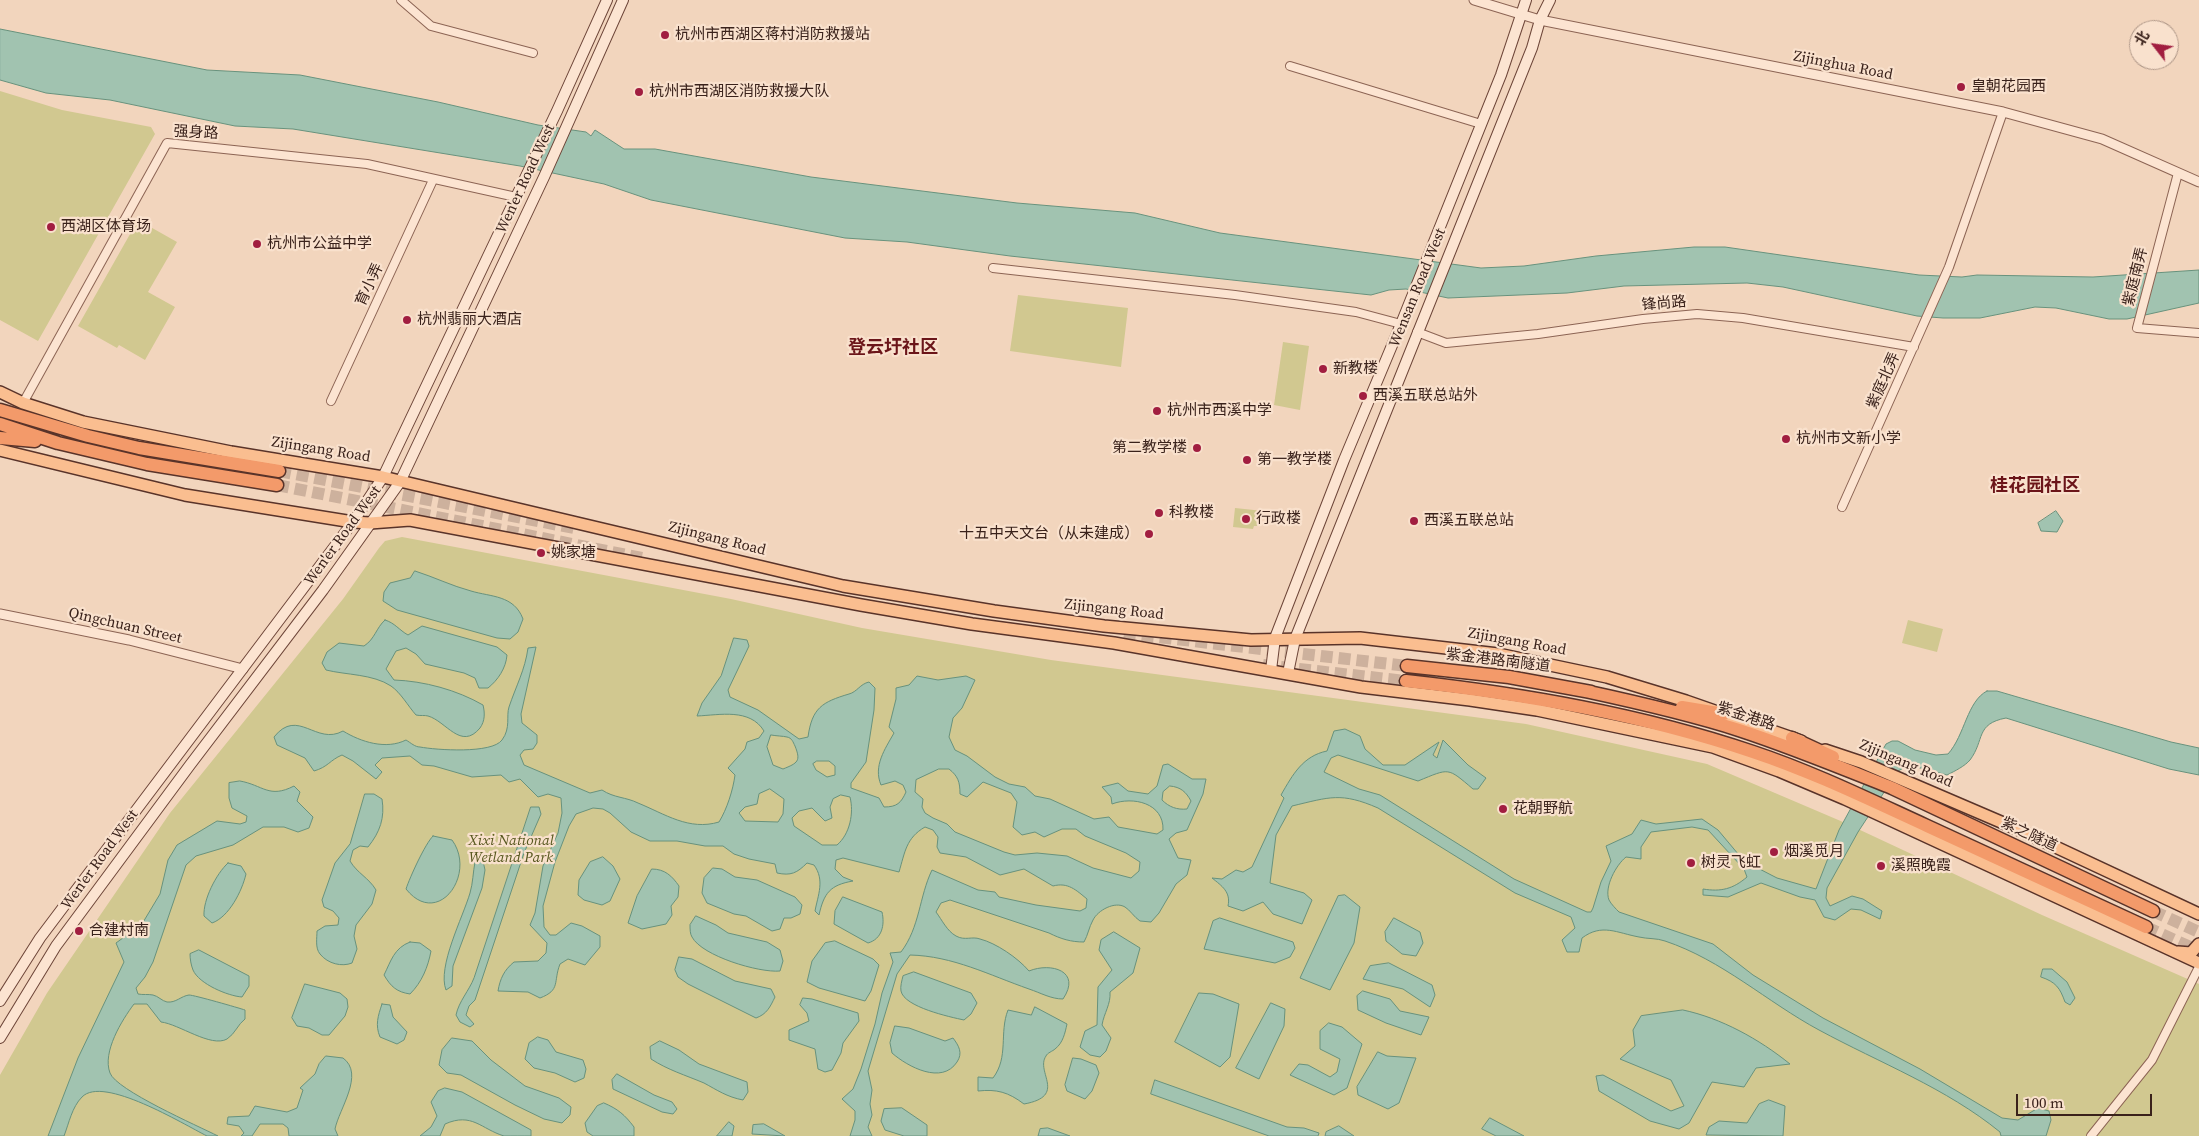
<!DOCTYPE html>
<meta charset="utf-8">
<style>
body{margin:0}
#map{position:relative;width:2199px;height:1136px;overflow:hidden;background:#f2d5bd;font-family:"Source Serif 4","Noto Sans SC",serif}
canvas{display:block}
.north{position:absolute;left:2129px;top:20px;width:50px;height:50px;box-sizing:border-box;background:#f9e1cd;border:1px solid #ad9586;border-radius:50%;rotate:300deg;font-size:14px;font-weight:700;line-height:20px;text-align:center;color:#3a221b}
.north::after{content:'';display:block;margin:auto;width:18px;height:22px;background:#a11e40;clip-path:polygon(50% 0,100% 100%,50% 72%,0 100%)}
.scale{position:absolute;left:2016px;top:1094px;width:136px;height:22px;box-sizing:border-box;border:2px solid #3a221b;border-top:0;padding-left:6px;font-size:15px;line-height:18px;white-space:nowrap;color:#3a221b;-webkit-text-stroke:4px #f9e1cd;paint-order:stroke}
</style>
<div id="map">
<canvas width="2199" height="1136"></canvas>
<div class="north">北</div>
<div class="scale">100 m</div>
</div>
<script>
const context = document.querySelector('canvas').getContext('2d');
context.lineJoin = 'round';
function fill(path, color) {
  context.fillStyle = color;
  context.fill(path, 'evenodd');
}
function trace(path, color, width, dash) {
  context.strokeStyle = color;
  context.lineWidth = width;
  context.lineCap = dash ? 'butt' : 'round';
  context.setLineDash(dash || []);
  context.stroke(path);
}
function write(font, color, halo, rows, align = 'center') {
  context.font = font + ' "Source Serif 4","Noto Sans SC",serif';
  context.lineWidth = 4.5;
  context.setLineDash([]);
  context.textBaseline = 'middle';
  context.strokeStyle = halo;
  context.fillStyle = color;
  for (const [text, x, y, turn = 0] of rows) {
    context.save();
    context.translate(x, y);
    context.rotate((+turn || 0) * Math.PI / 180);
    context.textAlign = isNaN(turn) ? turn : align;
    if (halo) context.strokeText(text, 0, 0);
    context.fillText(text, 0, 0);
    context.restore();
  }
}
const green = new Path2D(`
 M0,91l62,19 89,17 4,7 -117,207 -38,-21z
 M138,220l39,22 -29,50 27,15 -30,53 -26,-15 -2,3 -39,-22z
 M1018,295l110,13 -7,59 -111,-16z
 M1283,342l26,4 -9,64 -26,-5z
 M1235,508l28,3 -2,15h-7l-1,3 -20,-2z
 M402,537l329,62 131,29 189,32 475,64 181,40 136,58 199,93 157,69v152h-2199v-61l47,-82 123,-180 173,-214 36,-51 6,-7z
 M1908,620l35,9 -6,23 -35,-9z`);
const water = new Path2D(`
 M0,29l207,41 93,5 138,27 100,23 48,7 5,4 4,-6 29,19h31l156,28 206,26 118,10 85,20 261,35 43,-2 72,-10 98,-9h31l194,28 43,2 15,-2 116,2 106,-7v33l-72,16h-18l-53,-11 -21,-1 -55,11h-37l-26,-2 -134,-29 -36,-4 -123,3 -57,7 -119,5 -42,-9 -17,1 -18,5 -361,-39 -103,-14 -62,-4 -194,-38 -47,-16 -84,-18 -227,-37 -58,-3 -125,-26 -64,-7 -46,-13z
 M2056,511l7,10 -6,11 -16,-1 -3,-8z
 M415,571c19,6 37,15 56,20 20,6 43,4 52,28l-5,13 -8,7 -13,-1 -100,-28 -14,-9 1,-9 6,-9 20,-5z
 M385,620c10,3 14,10 23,15l14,-9 75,21 10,8c-1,13 -9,25 -19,33h-9l-4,-10 -11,-5 -39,-9 -9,-10 -10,-6 -10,3 -10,18 8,11c30,1 63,10 89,25 2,8 2,16 -3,23 -19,23 -34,-7 -52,-12 -3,-1 -8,0 -12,-1 -8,-9 -15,-22 -25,-29 -18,-12 -45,-11 -65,-16l-4,-7 5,-11 12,-9 25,3c11,-7 12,-18 21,-26z
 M734,638l13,2 2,6 -21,44 2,7 28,13 41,29 9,-2c4,-29 14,-35 41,-43 8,-2 11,-10 20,-12l6,6 -1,22 -8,52 -15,21v5l28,10 5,9c13,0 17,-4 22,-15l-3,-7 -8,-4 -14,4c-8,-19 4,-36 13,-52l-5,-6 7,-28v-11l13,-3 8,-9 21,4 28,-4 9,4 -13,28 -9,10 -4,19 6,13 12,6 28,21 14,7 16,3 10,9 15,3 44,20 15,-2 9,10 39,7 6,-4c1,-27 -30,-34 -51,-26l-1,-7 -9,-10 16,-4 10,8 20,3 9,-8 6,-21 5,-1 24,15h14l-3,15 -16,36 -11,3 -7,6 9,19 13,2 -4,15 -11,9 -17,29 -8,9 -11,-1c-6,-4 -10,-11 -15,-14 -10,-6 -27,3 -32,13 -4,7 -5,15 -9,22 -13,0 -23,-3 -35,-9l-99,-33 -9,3 -5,9c6,8 11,19 20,24 9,5 16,0 24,3 16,4 38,19 49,32 22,-9 53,0 34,28 -12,0 -22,-6 -34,-10 -40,-14 -76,-33 -119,-34l-13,19 -29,97 4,19 -2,14 2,11 -4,12 4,9h-22l5,-16v-9l-13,-12 11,-10 8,-20 14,-45 7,-31 11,-31 -3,-9 11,-1c19,-25 18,-55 31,-82l46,20 17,2 4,5 37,8 44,6 6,-3 1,-9c-11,-9 -19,-17 -34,-13l-29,-17 -24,6 -34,-18 -26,-4 -3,-6 1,-10 -5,-7 -8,-3c-19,11 -20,25 -26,45l-56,-14 -7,2 -1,9 8,8 10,4c-23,4 -29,12 -34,34l-4,-4c3,-16 10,-31 -1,-46l-7,-2c-10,10 -16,13 -30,10l-2,-9 -26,-5 -15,-5 -11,-8h-18l-28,-5h-27l-19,-9 -21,-19 -7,-4 -10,-1 -17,6 -7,12 -14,36 -12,44 1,21 6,8h6l15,-12 11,3 18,10v11l-15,18 -17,-6 -8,5c-7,18 1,26 -20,34l-12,-6 -30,-1c2,-12 6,-21 16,-29l24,-1 8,-8 1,-10 -17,-18 5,-12 8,-47 15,-33 4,-20 -1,-15 -13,-4 -10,3 -18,-18 -11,3 -8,-7 -29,2 -38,-11 -12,-1 -12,-9 -28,2 -7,7 7,7 -6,7 -23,-18 -11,-6c-12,5 -14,12 -28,16l-9,-13 -28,-13 -3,-8c24,-30 42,9 69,-6 18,11 43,19 63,9 5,3 9,7 14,7 16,3 72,7 82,-7 9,-12 4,-24 7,-33 7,-21 16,-37 19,-59l8,-1 -15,67 1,9 15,12v8l-4,6 -9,1 -4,5 4,10 66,28 12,-3c12,8 24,7 36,13 27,11 51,28 81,19 8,-13 14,-32 16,-47l-7,-7 17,-19 2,-7 12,-4 5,-7c-14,-23 -44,-16 -67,-15l5,-13 19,-27zM771,735c5,1 12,1 16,2 5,1 6,5 8,9 6,15 3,17 -12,23l-10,-4 -6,-18zM817,761h12l6,5v9l-8,2 -11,-7 -3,-6zM939,769h10c9,7 11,13 11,25l7,3 16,-15 28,11 6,9 -4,25 9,8 13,-3 9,5 18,-8h14l9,7 41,17 14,9 -1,9 -8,7 -38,-10 -26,-12 -30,-3 -22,2 -11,-3 -49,-20 -8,-8 -14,-6 -8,-5 -3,-6 1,-8 -8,-7 1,-12zM1170,786c11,1 16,6 21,15l-4,8c-10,1 -18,-2 -25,-9l1,-8zM770,789l14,10 -1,15 -5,8 -33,-1 -6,-8 6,-6 12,-3 2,-10zM841,795l9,2c4,16 0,37 -13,48h-15l-28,-19 -2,-8 7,-7 13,-3 13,13 7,-3 -2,-11 3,-8z
 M1987,691h10l174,51 28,6v27l-30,-6 -163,-51c-31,6 -21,22 -36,42 -5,6 -15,11 -23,15l-38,-10 -11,6 -40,61 -31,56 -1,10 4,8 22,-10 11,3 19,12 -2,8 -19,-9 -10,-1 -16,11 -11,-3 -9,-17 -15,-3 -39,-14 -33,14 -25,-2v-6c18,3 30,0 44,-12l-3,-8 -36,-39 -16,-3 -41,5 -10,15v12l-15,-2c-10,8 -22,30 -17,43 2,4 7,9 10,12l94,32 40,31 70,43 97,51 82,49 16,2 20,-12 11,3 2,9 -5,16h-45l-1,-4c-54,-44 -120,-69 -181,-102 -52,-28 -97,-70 -154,-89 -8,-3 -18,-2 -26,-4 -22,-4 -37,-14 -57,1l-3,14h-12l-5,-12 13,-12 -4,-11 -56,-24 -137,-85c-37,-16 -48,-11 -86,-2l-16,29 -6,48 34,10 8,7 -10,24 -29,-10 -10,-12 -20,9 -15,-5c3,-14 -6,-20 -16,-28l10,1 14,-9 7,2 9,-5 32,-69 -3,-3c12,-21 22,-39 46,-44l7,-20 11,-2 15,7 5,13 18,16h22l34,-23 -6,13 4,3 6,-18 25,25 18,13 -8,11h-5c-26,-22 -23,-21 -55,-8l-80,-26 -7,3 -7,14 35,17 21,6 134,84 73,33h4l2,-4 8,-26 10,-21 -5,-15 26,-12 9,-14 15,4 46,-5 16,11 26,31 33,17 39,11 23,-59 47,-86 6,-3h6l17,9 21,5 12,-1c17,-19 19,-53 39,-63z
 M240,781c23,4 29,18 54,5l6,6 -3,9 16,16 -4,11 -11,4 -14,-5h-21l-30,18 -37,11 -10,9 -33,97 -8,15 -9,11 2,6c5,1 10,0 15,1 5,1 9,6 14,7 9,1 14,-6 22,-7 5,0 50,13 56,15v9c-7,5 -10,15 -18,20 -16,9 -48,-15 -66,-17l-14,-18h-13c-12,16 -32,48 -24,69 6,17 88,53 108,63h-11c-24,-12 -104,-61 -125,-39 -10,10 -13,26 -18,39h-16l30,-78 46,-96 -8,-19 26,-19 18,-30 8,-34 9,-15 40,-24 23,3 6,-2 1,-6 -15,-8 -3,-10v-15z
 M365,794h9l8,5c3,19 -2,33 -14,48l-8,-1 -7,4 -3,11c7,12 19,17 26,29l-4,14 -16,21 -2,11 3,13 -5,14c-10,4 -24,1 -32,-9 -5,-6 -3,-16 -3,-23l8,-5 13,-1 1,-7 -6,-7 -9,-4 -2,-7 13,-37 15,-19z
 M531,807h8l2,7 -17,39 -49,147 -6,6 -3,9 8,9 -4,3 -10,-5 -4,-7c3,-14 13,-24 18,-37z
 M433,836l19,4c25,34 -14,89 -46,49 4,-12 19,-45 27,-53z
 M603,857l10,9 7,13 -10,22 -8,4 -18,-5 -6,-5 1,-15 11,-18z
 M483,861l2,9 -3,18 -29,78 -1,20 -6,4c-9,-23 17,-73 24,-97 3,-10 3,-21 5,-31z
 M228,863l13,3 5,8c-4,17 -17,43 -34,49l-8,-7c-1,-16 12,-42 24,-53z
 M713,868l9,1 13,8 22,3 38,17 7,8 -2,9 -9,4h-7l-4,11 -8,2 -26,-15 -12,-2 -27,-11 -5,-10 2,-15z
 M652,869c13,0 20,7 27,17l-1,11 -7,9 1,9 -6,9 -24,5 -14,-6 9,-27z
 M1345,895l15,12 -6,36 -24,47 -30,-12 38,-82z
 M843,897l39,15c3,13 0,27 -14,31l-34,-19 1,-13z
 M696,916l20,9 12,8 39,9 13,8 3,11 -3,10c-21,2 -78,-15 -88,-34 -2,-3 -2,-8 -2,-12z
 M1220,918l73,24 2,6 -5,9 -15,6 -71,-14 9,-28z
 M1394,918l26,14 3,11 -7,13 -14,-2 -16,-13 -1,-9z
 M1114,932l26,16 -7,25 -23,19c1,12 -6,21 -8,33l9,13 -5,13 -6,6 -10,-2 -10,-8 5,-16 12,-6 1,-38 14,-17 -13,-20 2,-10z
 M835,941l38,18 6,6 -8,26 -6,10 -46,-13 -12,-6 5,-21 13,-18z
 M410,942l10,1 11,8c-3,16 -9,31 -21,43 -13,-2 -19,-7 -26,-19 7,-14 10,-27 26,-33z
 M199,950l50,26v10l-7,11c-14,-1 -43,-13 -49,-27 -2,-5 -3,-11 -3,-16z
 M679,957l13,2 43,22 36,8 4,8c-5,10 -8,17 -19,21l-68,-34 -10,-7 -3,-7z
 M1389,963l43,22 3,10 -5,12 -27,-18 -40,-10 7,-13z
 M2043,969h9l15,13 8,16 -5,7 -5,-3c-5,-14 -9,-20 -24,-25z
 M914,972l57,21 6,10 -6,11 -7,6c-14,-3 -60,-13 -63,-29 -1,-4 1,-11 2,-15z
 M305,984l35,9 7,6 1,8 -3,9 -16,19h-7l-13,-7 -12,-2 -5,-8z
 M1363,991l27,8 10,12 29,6 -8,18 -35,-12 -28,-13 -1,-14z
 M1199,993l14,1 26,10 -9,53 -10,10 -45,-25z
 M803,998l9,1 46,14 1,8 -16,22 -2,10 -9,17 -7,2 -7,-3 -3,-20 -26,-9v-10l20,-9 -2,-8 -7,-8z
 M1271,1003l14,6 -1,17 -25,53 -23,-11z
 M382,1004l8,1 3,12 14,15 -3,8 -7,4 -17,-7c-5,-12 -2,-21 2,-33z
 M1035,1007l32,17c-2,9 -4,19 -12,25 -2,2 -8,4 -9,7 -11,16 22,40 -22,48 -16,-12 -27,-15 -46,-13v-14l15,1c16,-21 6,-45 15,-68l23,5z
 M1683,1010c38,8 76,29 107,54l-34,4 -12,19 -32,-5 -23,41 -10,6 -29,-8 -51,-30 -3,-15 7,-1 68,36 13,-5 -13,-26 -51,-21 15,-13 -2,-16 8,-14z
 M1329,1023l13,4 20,17 -15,44 -13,7 -44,-20 9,-11 9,1 22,12 7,-5 3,-13 -20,-10v-18z
 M895,1026l14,2 36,13 8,-3c6,8 10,15 4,24 -15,23 -49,5 -65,-9l-2,-10z
 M538,1037l10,3 8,12 27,8 3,9 -2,9 -9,4 -20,-9 -21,-5 -9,-9 4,-16z
 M452,1038l20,3 19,19 34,26 34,12 12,9 -1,8 -8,8 -18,-4 -29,-14 -54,-30 -14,-2 -8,-8 3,-15z
 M660,1041l19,9 20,14 48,18 1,10 -5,8c-16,-3 -26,-10 -39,-17 -19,-8 -36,-13 -53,-24l-1,-12z
 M1378,1052l9,4 29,2 -17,45 -11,6 -30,-14 -1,-8z
 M326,1056l17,2c22,16 -4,51 -8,71l3,7h-49l-1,-8 -5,-4h-23l-8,12h-11l3,-3 -5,-7 -12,-2 1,-7 21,-1 6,-10 32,6 10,-4 6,-18 -3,-2 15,-14 4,-10z
 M1073,1058l8,1 15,6 3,8 -7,18 -7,8 -18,-8 -2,-6z
 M617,1074l37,21 18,7 5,7 -4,5 -11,-2 -49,-23 -1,-9z
 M1155,1080l132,47 17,1 15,5 -1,3h-49l-118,-42z
 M445,1088l17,4 69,38v6c-8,0 -19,0 -27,0 -23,-7 -32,-24 -59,-12l-5,12h-20l11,-9 6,-11 -6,-14 7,-11z
 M1769,1100l16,6 -2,30 -77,-1 3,-8 10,-6 28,2 12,-19z
 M604,1103c14,6 21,12 30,24v9h-41l-6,-4 -2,-9 12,-17z
 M902,1108l25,17v11h-23l-19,-6 -4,-9 3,-12z
 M1490,1118l34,18h-28l-14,-7z
 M729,1122l5,4 -2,10h-15z
 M764,1124l21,12 -33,-2 1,-9z
 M1339,1126l15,10h-29l1,-4z
 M1048,1128l22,8h-32l2,-7z`);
const trunkTunnel = new Path2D(`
 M279,471l295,57
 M277,485l370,74
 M1124,633l283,33
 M1263,665l143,16
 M2153,911l46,21
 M2146,927l53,24`);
const minor = new Path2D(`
 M401,0l30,26 102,27
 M1290,66l191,58
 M2178,173l-41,155 62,5
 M993,268l242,27 121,17 45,12
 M1417,332l29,11 92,-9 105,-15 54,-5 46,4 171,29
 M331,401l102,-221
 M23,403l144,-260 200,21 149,33
 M1842,507l107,-240 54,-155
 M2091,1136l61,-76 47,-93`);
const tertiary = new Path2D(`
 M1474,0l66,20 463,92 99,27 97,43
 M0,614l129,26 114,29`);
const secondary = new Path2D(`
 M1271,670l4,-32 69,-178 57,-136 100,-249 25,-75
 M1288,673l7,-34 237,-591 8,-28 10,-20
 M0,1001l40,-63 313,-416 30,-45 174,-366 50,-111
 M0,1038l56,-92 134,-181 133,-175 77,-108 144,-305 79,-177`);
const primary = new Path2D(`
 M0,392l23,11 60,19 148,30 152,25 460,109 151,25 110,15 147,14 109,-2 138,16 109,23 79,24 115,40
 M0,450l185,45 168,27 17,1 40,-3 451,85 111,19 142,19 247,44 109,13 67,10 176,37 66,24 66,28 354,164
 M1825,750l36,12 154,66 184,86
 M2178,952l13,1 8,-9`);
const trunk = new Path2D(`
 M0,410l88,26 51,12 140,23
 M0,424l58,19 89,21 130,21
 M0,438l35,3
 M1407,666l102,11 82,15
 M1406,681c118,13 234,33 347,71 60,20 117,48 174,74 73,34 146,67 219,101
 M1585,691c51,11 104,23 154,39 52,17 103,38 153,58l261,123
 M1682,707l42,7
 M1792,738l41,19`);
const markers = [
 [665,35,5,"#a11e40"],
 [1961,87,5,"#a11e40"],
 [639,92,5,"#a11e40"],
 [51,227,5,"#a11e40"],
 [257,244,5,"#a11e40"],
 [407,320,5,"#a11e40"],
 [1323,369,5,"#a11e40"],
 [1363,396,5,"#a11e40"],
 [1157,411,5,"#a11e40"],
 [1786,439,5,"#a11e40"],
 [1197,448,5,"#a11e40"],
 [1247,460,5,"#a11e40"],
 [1159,513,5,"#a11e40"],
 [1246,519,5,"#a11e40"],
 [1414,521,5,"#a11e40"],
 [1149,534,5,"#a11e40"],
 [541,553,5,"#a11e40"],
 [1503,809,5,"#a11e40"],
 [1774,852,5,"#a11e40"],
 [1691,863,5,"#a11e40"],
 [1881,866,5,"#a11e40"],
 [79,931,5,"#a11e40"]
];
const poiNames = [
 ["杭州市西湖区蒋村消防救援站",675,35],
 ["皇朝花园西",1971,87],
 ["杭州市西湖区消防救援大队",649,92],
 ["西湖区体育场",61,227],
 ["杭州市公益中学",267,244],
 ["杭州翡丽大酒店",417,320],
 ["新教楼",1333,369],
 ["西溪五联总站外",1373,396],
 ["杭州市西溪中学",1167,411],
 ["杭州市文新小学",1796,439],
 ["第二教学楼",1187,448,"right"],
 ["第一教学楼",1257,460],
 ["科教楼",1169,513],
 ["行政楼",1256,519],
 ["西溪五联总站",1424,521],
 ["十五中天文台（从未建成）",1139,534,"right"],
 ["姚家塘",551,553],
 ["花朝野航",1513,809],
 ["烟溪觅月",1784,852],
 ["树灵飞虹",1701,863],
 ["溪照晚霞",1891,866],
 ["合建村南",89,931]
];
const streetNames = [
 ["Zijinghua Road",1843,66,11],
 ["强身路",196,133,3],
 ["Wen'er Road West",526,179,-65],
 ["紫庭南弄",2136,277,-76],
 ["育小弄",370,285,-65],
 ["Wensan Road West",1418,288,-68],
 ["锋尚路",1664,304,-5],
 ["紫庭北弄",1884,381,-66],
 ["Zijingang Road",321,450,9],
 ["Wen'er Road West",343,536,-54],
 ["Zijingang Road",717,539,14],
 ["Zijingang Road",1114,610,6],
 ["Qingchuan Street",125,626,13],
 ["Zijingang Road",1517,642,10],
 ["紫金港路南隧道",1498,661,7],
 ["紫金港路",1746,717,18],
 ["Zijingang Road",1906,764,23],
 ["紫之隧道",2029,835,25],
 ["Wen'er Road West",100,860,-54]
];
const parkNames = [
 ["Xixi National",511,841],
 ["Wetland Park",511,858]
];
const quarterNames = [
 ["登云圩社区",893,348],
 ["桂花园社区",2035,486]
];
fill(green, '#d1c890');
fill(water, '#a1c3b0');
trace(water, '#68927d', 1);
trace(trunkTunnel, '#cdb19d', 12, [12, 6]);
trace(minor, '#8c6454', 10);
trace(tertiary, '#8c6454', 11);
trace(secondary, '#6d4538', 12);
trace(primary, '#593329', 14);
trace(trunk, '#593329', 15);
trace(minor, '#fce4d1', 8);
trace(tertiary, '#fce4d1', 9);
trace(secondary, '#fce4d1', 10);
trace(primary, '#fabe90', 11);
trace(trunk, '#f39a6a', 12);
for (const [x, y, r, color] of markers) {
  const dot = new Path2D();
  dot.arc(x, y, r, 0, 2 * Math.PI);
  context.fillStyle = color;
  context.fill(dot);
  trace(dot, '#f9e1cd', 2);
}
write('15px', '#3a221b', '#f9e1cd', poiNames, 'left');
write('15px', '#3a221b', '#f9e1cd', streetNames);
write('italic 15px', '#58581f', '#f9e1cd', parkNames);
write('bold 18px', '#6b1519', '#f9e1cd', quarterNames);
</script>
